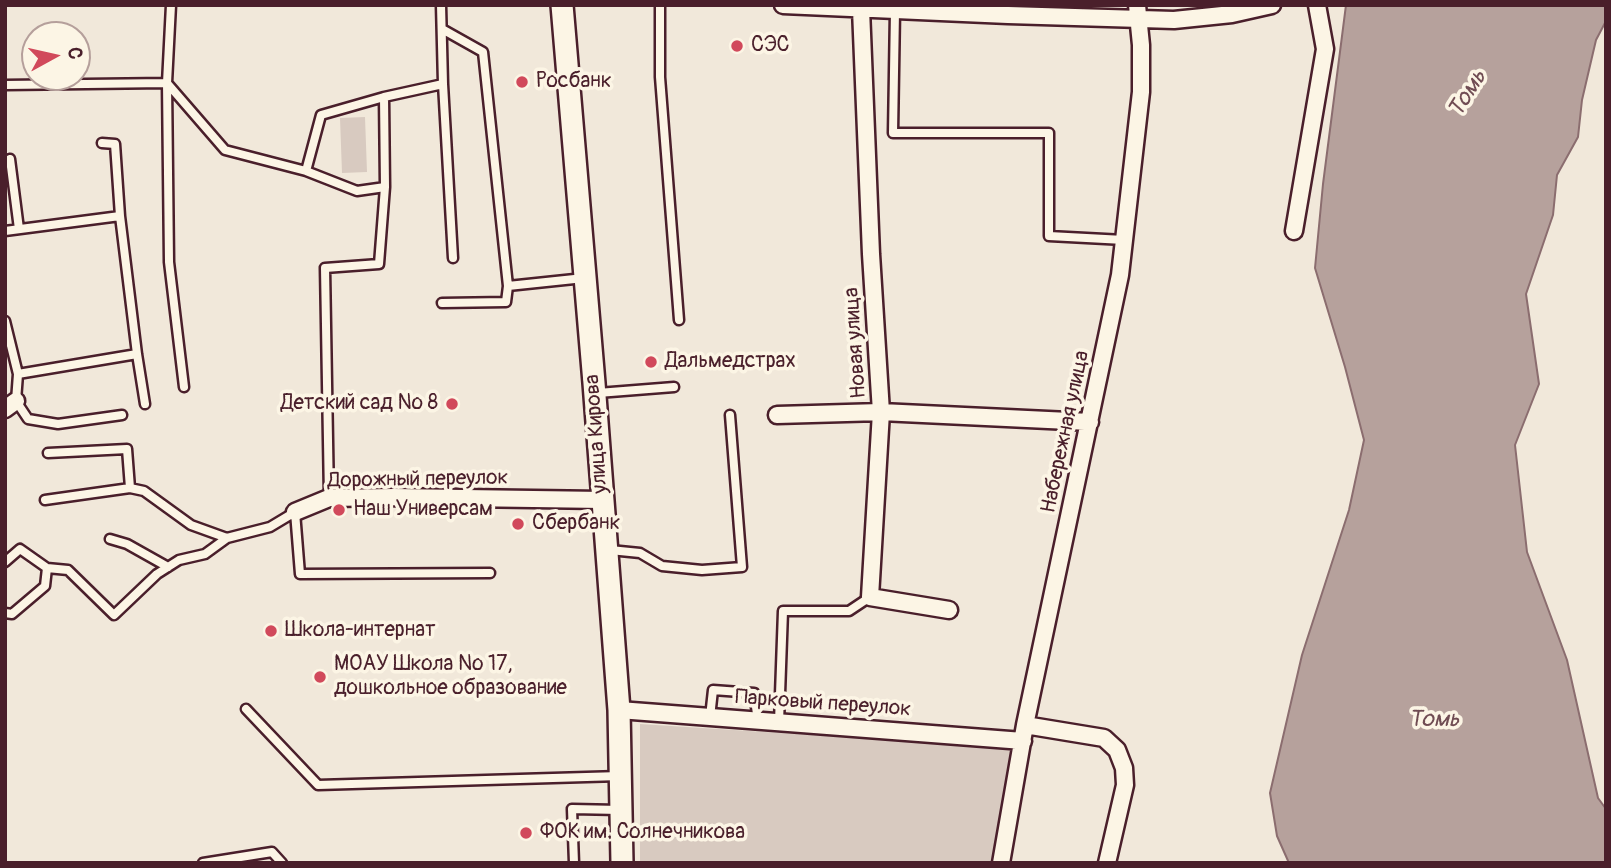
<!DOCTYPE html>
<meta charset="utf-8">
<style>
body{margin:0}
#map{position:relative;width:1611px;height:868px;overflow:hidden;background:#f1e8da;font-family:Pangolin,sans-serif}
canvas{display:block}
.frame{position:absolute;inset:0;border:7px solid #4a1f2b;pointer-events:none}
.north{position:absolute;left:21px;top:21px;width:70px;height:70px;box-sizing:border-box;background:#fcf5e5;border:2px solid #b59f9b;border-radius:50%;rotate:82deg;font-size:19px;font-weight:700;line-height:28px;text-align:center;color:#4a1f2b}
.north::after{content:'';display:block;margin:auto;width:24px;height:32px;background:#d1495b;clip-path:polygon(50% 0,100% 100%,50% 72%,0 100%)}
</style>
<div id="map">
<canvas width="1611" height="868"></canvas>
<div class="frame"></div>
<div class="north">С</div>
</div>
<script>
const context = document.querySelector('canvas').getContext('2d');
context.lineJoin = 'round';
function fill(path, color) {
  context.fillStyle = color;
  context.fill(path, 'evenodd');
}
function trace(path, color, width, dash) {
  context.strokeStyle = color;
  context.lineWidth = width;
  context.lineCap = dash ? 'butt' : 'round';
  context.setLineDash(dash || []);
  context.stroke(path);
}
function write(font, color, halo, rows, align = 'center') {
  context.font = font + ' Pangolin,sans-serif';
  context.lineWidth = 7;
  context.setLineDash([]);
  context.textBaseline = 'middle';
  context.strokeStyle = halo;
  context.fillStyle = color;
  for (const [text, x, y, turn = 0] of rows) {
    context.save();
    context.translate(x, y);
    context.rotate((+turn || 0) * Math.PI / 180);
    context.textAlign = isNaN(turn) ? turn : align;
    if (halo) context.strokeText(text, 0, 0);
    context.fillText(text, 0, 0);
    context.restore();
  }
}
const green = new Path2D(`
 M365,117l2,55 -25,1 -2,-55z
 M640,724l376,24 -22,103 -1,12h-353z`);
const water = new Path2D(`
 M1346,5h260v16l-10,19 -14,60 -4,37 -21,38 -4,40 -27,79 13,90 -24,61 12,107 40,108 31,138 8,11v54h-317l-12,-27 -7,-43 32,-138 47,-145 15,-70 -19,-73 -30,-99 8,-84z`);
const service = new Path2D(`
 M171,5l-4,78 58,67 81,21 15,-56 63,-18 59,-13 -2,-79
 M660,5v72l19,243
 M895,11l-2,122h156v103l75,4
 M442,29l41,23 25,234 76,-8
 M443,84l10,174
 M5,85l162,-2 2,179 15,125
 M10,159l9,70
 M306,171l51,20 28,-4
 M120,216l17,138 8,50
 M5,231l115,-15 -5,-72 -13,-1
 M442,303l64,-1 2,-16
 M5,321l13,53 -2,27 12,18 30,5 64,-9
 M18,374l119,-20
 M598,393l76,-6
 M48,453l79,-4 3,39
 M329,498l-4,-230 54,-4 6,-77 -1,-90
 M45,500l85,-12 14,3 47,34 36,13 43,-11 25,-15 5,62 190,-1
 M110,539l17,5 41,23
 M610,550l30,3 22,13 40,4 40,-3 -12,-152
 M5,562l15,-13 27,19 21,2 46,45 43,-41 22,-14 26,-6 22,-16
 M5,613l7,1 33,-28 2,-18
 M246,709l72,76 302,-9
 M710,717l3,-27 41,3 4,28
 M779,722l4,-111h66l21,-14
 M203,863l69,-11 10,11
 M574,863l-2,-54 48,1`);
const minor = new Path2D(`
 M783,5l225,10 166,5 58,-6 40,-9
 M861,9l10,245 10,158 -11,185 79,13
 M1294,231l31,-182 -8,-44
 M5,409l11,-8
 M777,415l104,-3 209,10
 M295,512l34,-14 65,-1 209,3
 M619,710l404,31
 M1025,725l79,13 13,12 7,18 1,17 -18,78
 M1001,863l24,-138 95,-450 21,-183v-47l-4,-40`);
const secondary = new Path2D(`
 M562,5l32,378 25,327 3,153`);
const markers = [
 [737,46,7,"#d1495b"],
 [522,82,7,"#d1495b"],
 [651,362,7,"#d1495b"],
 [452,404,7,"#d1495b"],
 [339,510,7,"#d1495b"],
 [518,524,7,"#d1495b"],
 [271,631,7,"#d1495b"],
 [320,677,7,"#d1495b"],
 [526,833,7,"#d1495b"]
];
const poiNames = [
 ["СЭС",751,46],
 ["Росбанк",536,82],
 ["Дальмедстрах",665,362],
 ["Детский сад № 8",438,404,"right"],
 ["Наш Универсам",353,510],
 ["Сбербанк",532,524],
 ["Школа-интернат",285,631],
 ["МОАУ Школа № 17,",334,665],
 ["дошкольное образование",334,689],
 ["ФОК им. Солнечникова",540,833]
];
const streetNames = [
 ["Новая улица",856,343,-94],
 ["Набережная улица",1066,432,-78],
 ["улица Кирова",597,434,-94],
 ["Дорожный переулок",418,480,-1],
 ["Парковый переулок",823,704,4]
];
const waterNames = [
 ["Томь",1468,94,-58],
 ["Томь",1434,720]
];
fill(green, '#d8cac0');
fill(water, '#b6a19c');
trace(water, '#8b6d6f', 2);
trace(service, '#4a1f2b', 13);
trace(minor, '#4a1f2b', 21);
trace(secondary, '#4a1f2b', 26);
trace(service, '#fcf5e5', 8);
trace(minor, '#fcf5e5', 16);
trace(secondary, '#fcf5e5', 21);
for (const [x, y, r, color] of markers) {
  const dot = new Path2D();
  dot.arc(x, y, r, 0, 2 * Math.PI);
  context.fillStyle = color;
  context.fill(dot);
  trace(dot, '#fcf5e5', 2.5);
}
write('21px', '#4a1f2b', '#fcf5e5', poiNames, 'left');
write('21px', '#4a1f2b', '#fcf5e5', streetNames);
write('italic 23px', '#704c53', '#fcf5e5', waterNames);
</script>
